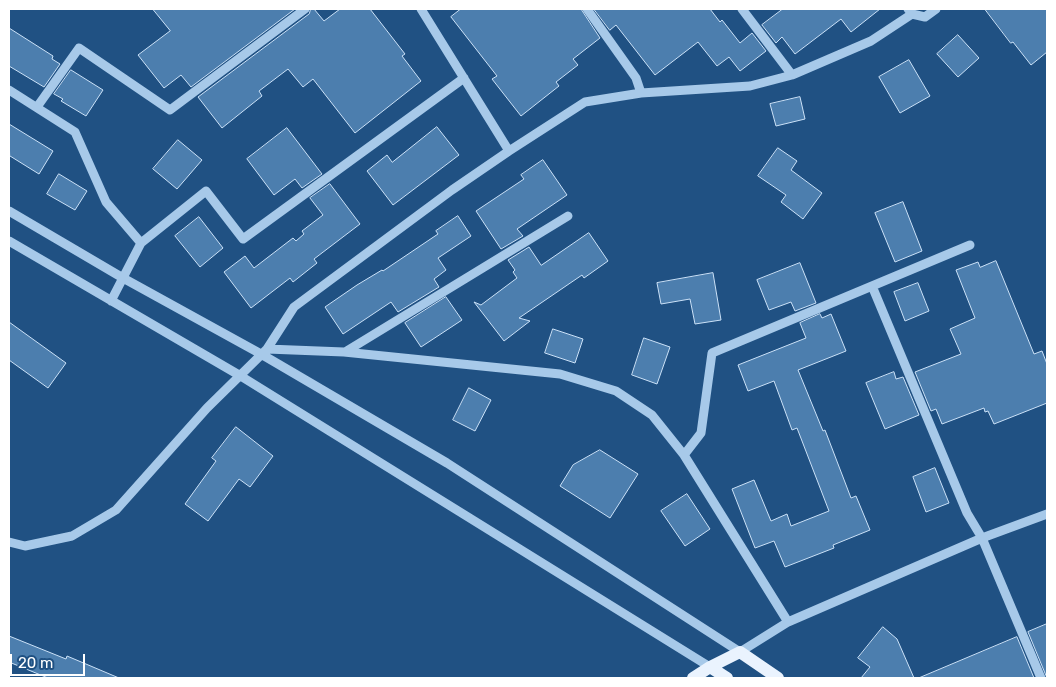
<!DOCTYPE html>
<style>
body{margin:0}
#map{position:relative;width:1056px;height:687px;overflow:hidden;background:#205183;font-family:Rubik,sans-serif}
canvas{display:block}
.frame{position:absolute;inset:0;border:10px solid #fff;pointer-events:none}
.scale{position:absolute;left:10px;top:654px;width:75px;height:22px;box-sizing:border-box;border:2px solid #fff;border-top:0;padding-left:6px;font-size:15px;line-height:18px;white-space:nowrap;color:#fff;-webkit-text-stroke:4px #205183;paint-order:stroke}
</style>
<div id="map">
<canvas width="1056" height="687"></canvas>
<div class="frame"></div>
<div class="scale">20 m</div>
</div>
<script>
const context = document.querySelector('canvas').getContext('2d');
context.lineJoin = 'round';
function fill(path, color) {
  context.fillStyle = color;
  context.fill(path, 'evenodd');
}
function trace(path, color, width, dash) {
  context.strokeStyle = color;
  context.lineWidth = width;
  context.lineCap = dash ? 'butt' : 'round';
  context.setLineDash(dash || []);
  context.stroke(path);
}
const building = new Path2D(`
 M153,9h142l-104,78 -10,-12 -17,13 -26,-33 32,-24z
 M311,9h3l10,12 16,-12h30l35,45 -3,2 19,25 -66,52 -42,-54 -10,8 -15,-18 -29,22 3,5 -40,32 -24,-31 111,-83z
 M461,9h120l19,29 -27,21 5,6 -22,17 3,4 -38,30 -29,-37 5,-3 -46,-59z
 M594,9h116l10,13 2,-2 18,23 12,-10 14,18 -26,20 -11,-14 -12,9 -19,-24 -43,33 -39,-50 -6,5z
 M783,9h97l-29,23 -10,-13 -46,35 -13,-17 -6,6 -14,-18z
 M985,9h62v43l-16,13 -18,-23 -2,1z
 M9,28l44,28 -1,3 8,5 -16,23 -35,-21z
 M958,35l21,23 -21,19 -21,-23z
 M909,60l21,36 -30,17 -21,-36z
 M71,70l32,20 -17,26 -25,-15 2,-2 -9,-5z
 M800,97l5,22 -29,7 -6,-22z
 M9,124l44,27 -14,23 -29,-18z
 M437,127l22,28 -66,50 -26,-34 20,-16 5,7z
 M287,128l35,46 -20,14 -7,-9 -21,16 -27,-36z
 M178,140l24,20 -25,29 -24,-20z
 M778,148l19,13 -6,9 31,23 -19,26 -22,-17 5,-7 -28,-19z
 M543,160l24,35 -50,34 6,7 -22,13 -25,-38 48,-32 -3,-4z
 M59,174l28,17 -12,19 -28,-16z
 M330,184l30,40 -46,35 3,4 -24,19 -3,-4 -39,30 -27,-36 21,-16 9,12 39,-30 3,3 8,-7 -2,-3 21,-16 -13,-17z
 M903,202l19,49 -27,11 -20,-49z
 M458,216l13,20 -33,22 8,12 -12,9 5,8 -41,25 -7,-10 -48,32 -18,-27 32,-22 25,-15 1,1 55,-37 -2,-3z
 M199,217l24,31 -23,19 -25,-31z
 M589,233l19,28 -24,17 -2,-3 -63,43 11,3 -26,20 -30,-39 7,3 36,-27 -4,-6 2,-2 -7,-10 21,-13 12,18z
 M996,261l38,93 8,-3 5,13v39l-53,21 -6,-13 -3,1 -1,-4 -42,16 -6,-15 -5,2 -16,-39 46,-18 -11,-25 25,-11 -19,-48 22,-8 2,5z
 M800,263l16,40 -21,8 -4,-9 -22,8 -12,-30z
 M713,273l8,47 -26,4 -5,-25 -29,5 -4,-21z
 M918,283l11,28 -24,10 -11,-29z
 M446,297l16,23 -41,27 -16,-24z
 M820,314l2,4 9,-4 15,37 -48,19 25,61 2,-1 26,68 5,-2 14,34 -37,15 1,3 -49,19 -11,-26 -19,7 -23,-59 22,-9 17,41 16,-7 4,12 38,-15 -32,-83 -5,2 -18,-49 -26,10 -10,-26 68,-27 -6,-15z
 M9,322l57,41 -18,25 -39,-28z
 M553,329l30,10 -8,24 -30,-10z
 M644,338l26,9 -13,37 -25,-9z
 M894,372l2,7 7,-2 16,38 -34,14 -19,-46z
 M469,388l22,12 -16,31 -22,-11z
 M236,427l37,29 -23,31 -11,-8 -31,42 -23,-17 31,-43 -4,-3z
 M600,450l38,24 -28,44 -50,-32 13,-21z
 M935,468l14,35 -23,9 -13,-35z
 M687,494l23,35 -25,17 -24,-35z
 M1047,624v54l-19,-46z
 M883,627l14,12 17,39h-53l9,-11 -12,-9z
 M9,636l57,23 1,-3 52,22h-71l-39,-16z
 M1017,637l17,41h-115z`);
const minor = new Path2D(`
 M421,9l88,142
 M587,9l49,69 5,15
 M742,9l50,66
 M908,9l4,5 13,3 11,-8
 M9,90l66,42 31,70 35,41
 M37,107l42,-59 91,62 135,-101
 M9,211l114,67 138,76 186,109 293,189 48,-30 194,-84 65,-24
 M9,241l230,134 471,292
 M872,286l95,227 15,25 59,140
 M111,301l30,-58 65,-52 37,48 221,-161
 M267,349l77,3 216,22 56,17 36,24 32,40 104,167
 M345,352l223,-136
 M684,455l17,-22 11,-80 258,-108
 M9,542l16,4 47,-10 44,-26 91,-102 60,-59 27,-42 158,-117 57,-39 76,-49 56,-9 109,-7 42,-11 79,-34 41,-27`);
const major = new Path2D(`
 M710,667l17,11
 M693,678l17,-11 30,-15 38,26`);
fill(building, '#4c7eae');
trace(building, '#cbe1f7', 1);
trace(minor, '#a7c9e9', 9);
trace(major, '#eaf3fe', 12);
</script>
